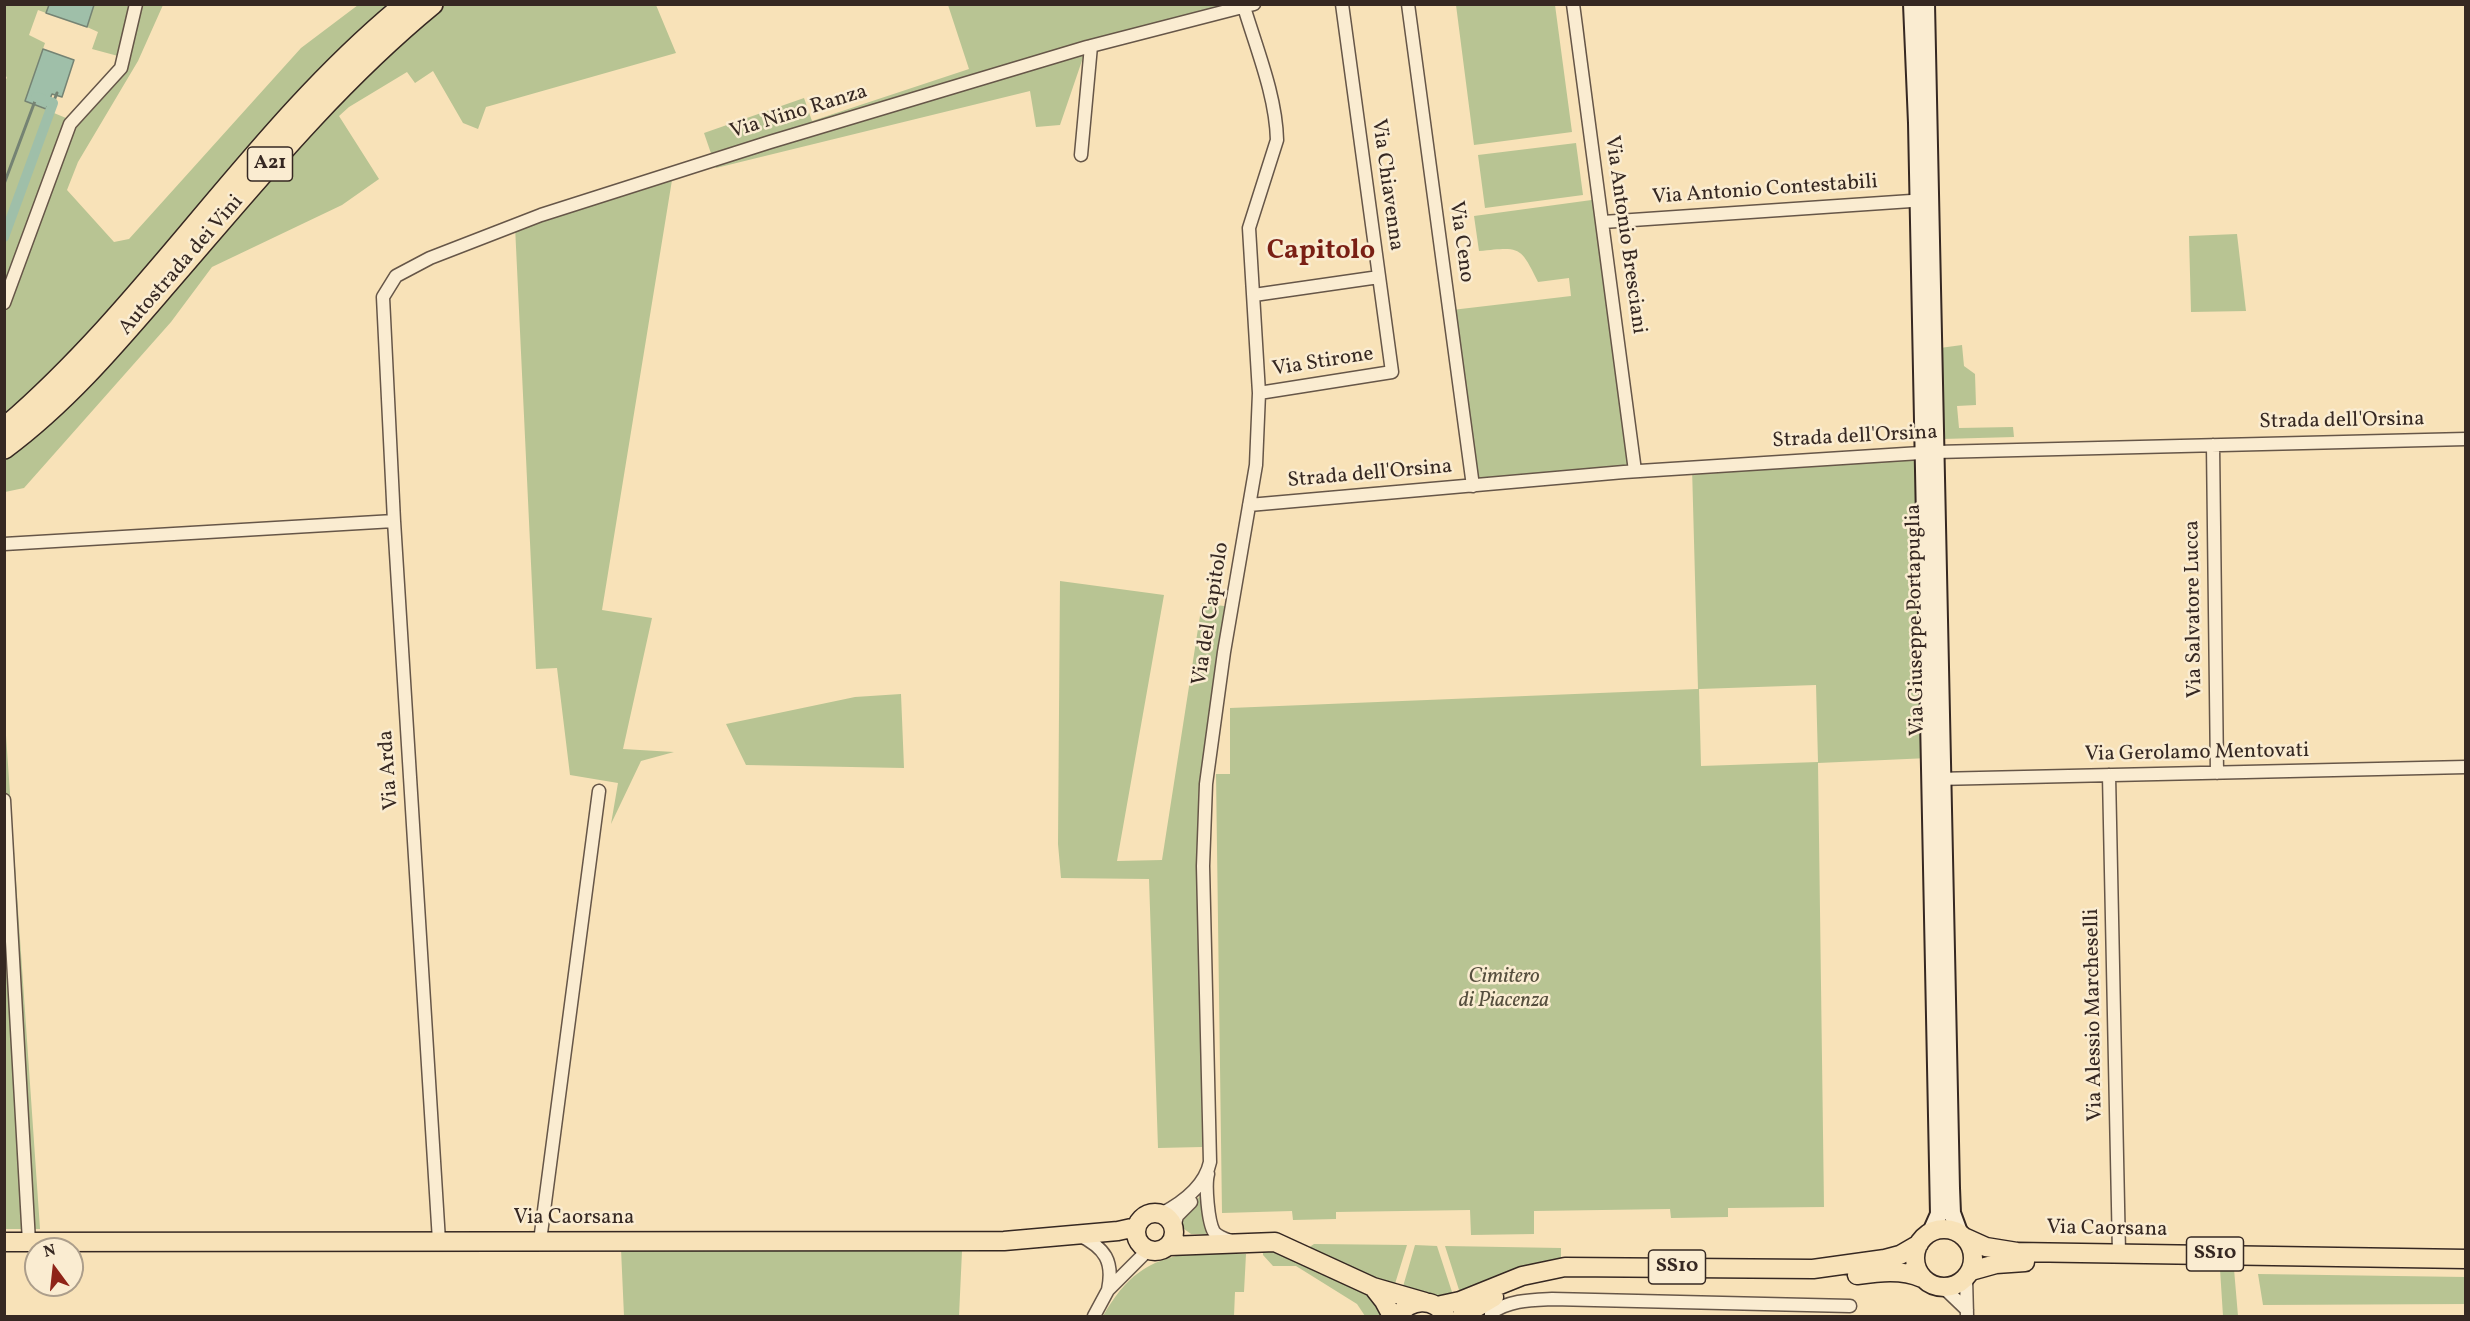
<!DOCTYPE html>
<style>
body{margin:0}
#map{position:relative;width:2470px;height:1321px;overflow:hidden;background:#f8e2b8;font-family:Vollkorn,serif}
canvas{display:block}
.frame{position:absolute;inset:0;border:6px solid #362822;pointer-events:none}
.north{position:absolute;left:24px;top:1237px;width:60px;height:60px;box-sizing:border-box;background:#faecd1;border:2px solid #ac9e8b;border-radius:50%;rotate:345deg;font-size:16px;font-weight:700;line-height:24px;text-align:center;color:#362822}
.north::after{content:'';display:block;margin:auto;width:21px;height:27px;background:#8f2418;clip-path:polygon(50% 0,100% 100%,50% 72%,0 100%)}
</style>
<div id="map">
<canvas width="2470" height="1321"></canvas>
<div class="frame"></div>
<div class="north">N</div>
</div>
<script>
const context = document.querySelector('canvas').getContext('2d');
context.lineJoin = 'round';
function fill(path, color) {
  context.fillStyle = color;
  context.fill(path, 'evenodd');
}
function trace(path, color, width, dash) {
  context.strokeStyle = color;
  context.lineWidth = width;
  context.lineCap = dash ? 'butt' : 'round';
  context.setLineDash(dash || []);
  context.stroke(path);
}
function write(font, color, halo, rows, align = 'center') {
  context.font = font + ' Vollkorn,serif';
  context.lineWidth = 5;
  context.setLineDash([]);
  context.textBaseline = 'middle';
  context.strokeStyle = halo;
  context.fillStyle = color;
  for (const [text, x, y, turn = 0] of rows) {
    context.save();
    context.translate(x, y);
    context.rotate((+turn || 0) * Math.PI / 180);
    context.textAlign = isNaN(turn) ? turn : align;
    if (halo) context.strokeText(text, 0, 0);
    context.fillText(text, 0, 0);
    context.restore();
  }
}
const green = new Path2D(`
 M5,5h44l-3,8 -8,-3 -9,25 16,8 -20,58 41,17 49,-51 3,-11 -26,-7 6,-17 -11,-5 7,-22h69l-25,56 -60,101 -11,28 47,52 15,-3 172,-191 57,-43h298l20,48 -190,54 -8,22 -15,-6 -30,-52 -18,12 -8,-11 -58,35 -10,9 40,63 -37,26 -130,62 -41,55 -147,166 -19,4 -1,-411 3,-3 -3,-6z
 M948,5h304l-165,41 -27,79 -24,2 -6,-36 -314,77 -12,-35 100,-35 8,23 157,-52z
 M1456,5h99l17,127 -98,13z
 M1576,143l7,52 -98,13 -7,-53z
 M672,180l-70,430 50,8 -29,131 51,3 -33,9 -30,63 7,-41 -48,-8 -13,-107 -21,1 -21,-443 21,-11z
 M1599,199l35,272 -161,15 -21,-176 119,-14 -2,-18 -31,4c-18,-37 -18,-35 -59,-31l-5,-35z
 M2237,234l9,77 -55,1 -2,-76z
 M1962,345l2,21 11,8 1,31 -19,1 2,22 54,-1 1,10 -72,2 -2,-91z
 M1922,453l7,305 -111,5 6,444 -96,1v9l-57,1 -1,-9 -136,2v23l-63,1 -1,-25 -134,2v7l-43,1 -1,-9 -70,2 -6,-439h14v-66l468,-19 -6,-222zM1816,685l2,77 -117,4 -2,-77z
 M1060,581l104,14 -47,266 45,-1 40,-257 29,4 -31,254 2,286 -44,1 -9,-269 -88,-1 -3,-34z
 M901,694l3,74 -158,-3 -20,-41 129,-27z
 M5,721l35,508h-35z
 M1205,1190l1,44h-15l-11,-8 2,-9z
 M1314,1244l93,1 -13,42 -86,-39z
 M1415,1245l22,1 16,49 -19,2 -32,-7z
 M1445,1246l116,2v13l-101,32z
 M621,1249l341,2 -3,65h-335z
 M1263,1250l12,1 86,38 16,12 -3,2 8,13h-17l-8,-12 -61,-38h-23l-10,-11z
 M1191,1253l55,1 -2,38h-9l-1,24h-131c22,-38 43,-56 88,-63z
 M2220,1269h14l4,47h-15z
 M2258,1274l207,3v27l-202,1z`);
const water = new Path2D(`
 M49,5v-1l45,1 -7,22 -41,-14z
 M43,49l31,11 -12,37 -10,-3 -6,15 -21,-8z`);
const stream = new Path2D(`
 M53,103l4,-10
 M4,184l31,-83`);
const canal = new Path2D(`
 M4,237l49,-134 -17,-6`);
const minor = new Path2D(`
 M1408,4l65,482
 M1573,4l62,467
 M1081,155l10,-109
 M1603,222l323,-22
 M1254,295l125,-18
 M4,303l66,-179 51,-56 15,-64
 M1259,393l133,-21 -50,-368
 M2213,445l4,328
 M1249,505l375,-33 312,-20 530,-13
 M4,544l390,-23
 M2109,775l10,478
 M1936,779l530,-12
 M4,800l25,442
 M1208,1174c-3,11 0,48 6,58 4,5 11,7 17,9
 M1161,1214c21,-11 44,-28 49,-52l-7,-296 3,-82 18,-132 32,-187 3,-72 -10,-165 28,-88c-1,-44 -20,-90 -33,-133
 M1174,1228l3,-12 14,-14
 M1079,1235c26,13 35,26 29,55
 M439,1241l-45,-720 -11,-224 13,-21 34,-18 111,-43 229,-73 317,-95 167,-43
 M540,1241l59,-450
 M1966,1278l1,38
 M1944,1288l23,22
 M1094,1316l14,-26 40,-40
 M1491,1316v-3c19,-13 39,-13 61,-14l298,7`);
const secondary = new Path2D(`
 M1912,4l5,119 22,1091 -8,18
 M1926,4l25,1184 1,25 7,19`);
const primary = new Path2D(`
 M1136 1232a19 19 0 1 1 38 0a19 19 0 1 1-38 0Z
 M1915 1258a29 29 0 1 1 58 0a29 29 0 1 1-58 0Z
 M1966,1238l20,9 31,5 449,7
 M4,1242l1000,-1 114,-10 18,-4
 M1169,1246l106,-4 98,45 11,14 8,15
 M1971,1271l25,-7 29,-2
 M1857,1275c22,-3 45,-6 65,3
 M1373,1287l52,15
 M1437,1306l23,-5 62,-25 43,-9 248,2 72,-10 15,-4 19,-11
 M1398,1316c12,-17 35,-19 47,-1
 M1462,1316l32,-19`);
const motorway = new Path2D(`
 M4,429c149,-127 250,-301 402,-425
 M4,448c61,-45 111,-104 160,-161 85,-98 167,-200 268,-283`);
const shields = [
 [270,164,45],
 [2215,1254,57],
 [1677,1267,57]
];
const shieldNames = [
 ["A21",270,164],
 ["SS10",2215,1254],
 ["SS10",1677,1267]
];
const streetNames = [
 ["Via Nino Ranza",799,113,-17],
 ["Via Chiavenna",1386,185,82],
 ["Via Antonio Contestabili",1765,191,-4],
 ["Via Antonio Bresciani",1624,235,82],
 ["Via Ceno",1460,242,82],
 ["Autostrada dei Vini",182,266,-49],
 ["Via Stirone",1323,363,-9],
 ["Strada dell'Orsina",2342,422,-1],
 ["Strada dell'Orsina",1855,438,-3],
 ["Strada dell'Orsina",1370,475,-5],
 ["Via Salvatore Lucca",2195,609,-91],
 ["Via del Capitolo",1212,614,-81],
 ["Via Giuseppe Portapuglia",1917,620,-91],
 ["Via Gerolamo Mentovati",2197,754,-1],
 ["Via Arda",390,770,-94],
 ["Via Alessio Marcheselli",2095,1015,-91],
 ["Via Caorsana",574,1219],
 ["Via Caorsana",2107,1230,1]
];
const parkNames = [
 ["Cimitero",1504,978],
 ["di Piacenza",1504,1002]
];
const districtNames = [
 ["Capitolo",1321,253]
];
fill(green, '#b8c493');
fill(water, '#9fbfa9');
trace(water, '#758373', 1.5);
trace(stream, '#758373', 3);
trace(canal, '#9fbfa9', 10);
trace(minor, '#665648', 15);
trace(secondary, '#362822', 20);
trace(primary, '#362822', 21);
trace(motorway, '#362822', 24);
trace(minor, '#faecd1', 12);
trace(secondary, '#faecd1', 16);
trace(primary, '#f8e2b8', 18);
trace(motorway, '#f8e2b8', 21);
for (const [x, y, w] of shields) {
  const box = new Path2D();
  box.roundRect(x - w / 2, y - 17, w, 34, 4.5);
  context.fillStyle = '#faecd1';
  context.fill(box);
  trace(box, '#362822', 1.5);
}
write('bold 20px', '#362822', null, shieldNames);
write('21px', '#362822', '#faecd1', streetNames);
write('italic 21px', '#564f3e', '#faecd1', parkNames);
write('bold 27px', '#7a1f14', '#faecd1', districtNames);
</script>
